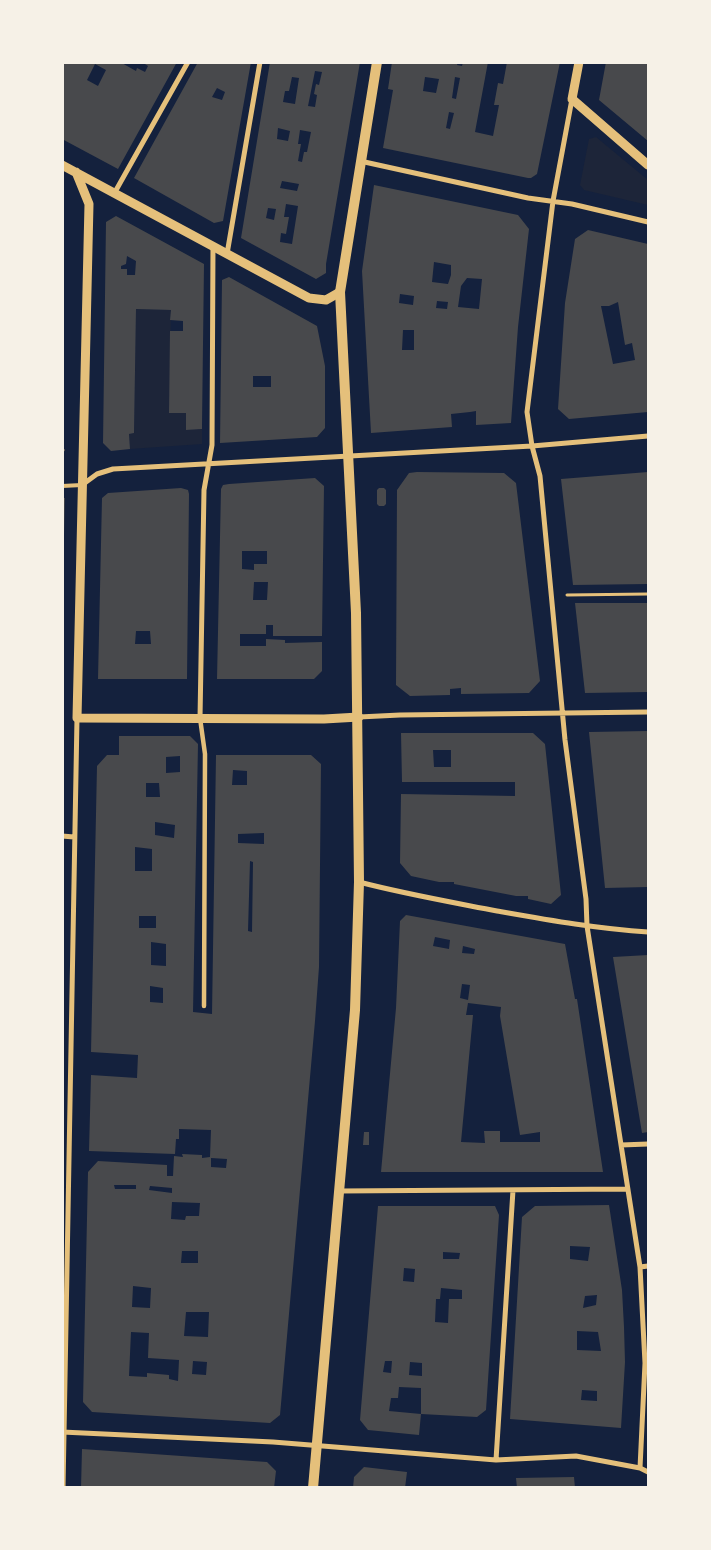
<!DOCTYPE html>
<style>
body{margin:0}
#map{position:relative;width:711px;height:1550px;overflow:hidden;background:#14213d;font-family:Merriweather,serif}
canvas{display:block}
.frame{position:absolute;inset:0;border:64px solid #f6f1e7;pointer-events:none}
</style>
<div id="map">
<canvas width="711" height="1550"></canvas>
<div class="frame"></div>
</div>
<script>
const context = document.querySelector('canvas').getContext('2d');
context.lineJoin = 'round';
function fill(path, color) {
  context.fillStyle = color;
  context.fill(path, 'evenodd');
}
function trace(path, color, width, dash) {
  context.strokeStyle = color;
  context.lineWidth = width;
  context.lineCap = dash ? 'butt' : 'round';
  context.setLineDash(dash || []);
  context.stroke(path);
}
const green = new Path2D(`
 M596,137l52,43v25l-64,-15 -4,-5 9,-46z
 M136,309l35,1 -2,103h17v17l16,-1v15l-72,5 -1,-15 5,-1z`);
const building = new Path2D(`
 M63,62h57l16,9 1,-3 8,4 3,-6 -6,-4h35l-59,107 -56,-30zM95,64l11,6 -8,16 -11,-6z
 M198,62h53l-28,159 -9,2 -80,-45zM217,88l8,4 -3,8 -10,-3z
 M270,62h90l-34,202v9l-10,6 -75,-41zM315,71l7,1 -3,13 -3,-1 -2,10 3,1 -2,12 -7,-1zM292,77l7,1 -4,26 -12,-2 2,-11h4zM278,128l12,3 -2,10 -11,-2zM300,130l11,2 -4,20h-3l-2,10 -4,-1 3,-17h-3zM282,181l17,3 -2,7 -17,-3zM286,204l12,2 -6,38 -12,-2 1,-9 5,1 3,-17h-5zM268,208l8,1 -2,11 -8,-2z
 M392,62h66l-1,3 5,1 1,-4h25l-13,70 18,4 6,-31h-5l4,-22 5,1 4,-22h53l-23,112 -6,4h-3l-145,-30 10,-58 -5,-1zM425,77l14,2 -3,14 -13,-2zM455,77l5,1 -4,21 -4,-1zM449,112l5,1 -4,16 -4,-1z
 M606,62l42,2v77l-49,-41z
 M374,185l144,30 11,14 -11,98 -7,96 -35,2v-14l-6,1 -19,2 1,13 -81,6 -9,-162zM434,262l17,3v10l-3,9 -16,-2zM467,278l15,1 -3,30 -21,-2 3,-21zM400,294l14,2 -1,9 -14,-2zM437,301l11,1 -1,7 -11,-1zM403,330h11v20h-12z
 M116,216l88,48 -2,161v4l-16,1v-17h-17l1,-82h13v-10l-13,-1 1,-10 -35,-1 -2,124 -5,1 1,15 -19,2 -8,-8 3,-221zM127,256l9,5 -1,14h-8v-6h-6v-3l5,-2z
 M588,230l60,14v168l-79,7 -11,-10 7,-106 10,-64zM618,302l7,43 7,-2 3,17 -22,4 -12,-58h8z
 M229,277l88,49 8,40v62l-8,9 -97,6 2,-163zM253,376h18v11h-18z
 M417,472l87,1 12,10 24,198 -11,12 -68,1v-6l-11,1v6l-40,1 -14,-11 1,-195 12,-17z
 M648,472v112l-75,1 -12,-106z
 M315,478l9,8 -2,150h-49v-11h-7v9h-26v12h26v-7l19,1v3l37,-1v29l-8,8h-97l4,-190 2,-4 6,-1zM242,551h25v13h-13v6l-12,-1zM254,582h14l-1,18h-14z
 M181,488l7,2 1,4 -2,185h-89l4,-181 6,-5zM136,631h14l1,13h-16z
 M379,488h5l2,2v14l-2,2h-5l-2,-2v-14z
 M62,498h3l-1,38h-2z
 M575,603h73v89l-63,1z
 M648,731v156l-43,1 -16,-156z
 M401,733h132l12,11 16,151 -10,9 -23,-5v-3h-12l-62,-12v-2h-15l-28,-6 -11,-13 1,-69 114,2v-14h-113zM433,750h18v17h-17z
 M119,736h71l8,8 -5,268 19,2 4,-259h95l10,9 -2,203 -4,54 -35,394 -10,8 -178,-11 -9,-10 5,-230 10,-11 69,4v11h6l1,-20 9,1 -1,-3 20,1v3l8,-1 1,-27 -32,-1v10h-3l-1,15 -86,-3 2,-76 46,3 1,-23 -47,-3 6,-286 10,-11h12zM180,756v16l-14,1v-16zM233,770l14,1v14h-15zM146,783h13l1,14h-14zM155,822l20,3 -1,13 -19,-3zM264,833v11l-26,-1v-9zM135,847l17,2v22h-17zM250,861l3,1 -1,70 -4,-1zM139,916h17v12h-17zM151,942l15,2v22l-15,-1zM150,986l13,2v15l-13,-1zM211,1158l16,1 -1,9 -15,-1zM114,1185h22v4h-21zM150,1186l22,2v5l-23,-3zM172,1202l28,1 -1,13h-13l-1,4 -14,-1zM182,1251h16v12h-17zM133,1286l18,2 -1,20 -18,-1zM186,1312h23l-1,25 -24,-1zM131,1332l18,1 -1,25 31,2 -1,21 -9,-2v-4l-22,-2v4l-18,-1zM193,1361l14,1 -1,13 -14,-1z
 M406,915l159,29 10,55h2l26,173h-222l15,-164 4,-87zM435,937l15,3 -1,9 -16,-3zM463,946l12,3 -1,5 -12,-1zM462,984l8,1 -2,15 -8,-2zM468,1003l33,4 -1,9 20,119 20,-3v10h-40v-11h-16l1,12 -24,-1 12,-127h-7z
 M648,955v177l-6,1 -29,-176z
 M364,1132h5v13h-6z
 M609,1205l13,85 2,37 1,35 -4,66 -111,-9 12,-202 13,-11zM570,1246l20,1 -2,14 -18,-2zM597,1295l-1,10 -13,3 2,-12zM577,1331l21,1 3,19 -24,-1zM582,1390l15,1v10l-16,-1z
 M378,1206h117l4,9 -13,195 -9,7 -56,-3v-26l-22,-1 -1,11h-7l-2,13 32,3 -2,21 -51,-5 -8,-10zM443,1252l17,1 -1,6h-16zM404,1268l11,1 -1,13 -11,-1zM441,1288l21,2v9h-13l-1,24 -13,-1 1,-23h4zM385,1361h7l-1,12 -8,-1zM410,1362l12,1v13l-13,-1z
 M82,1449l185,13 9,9 -2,17h-193z
 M364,1467l43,5 -2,16h-52l1,-11z
 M574,1477l1,11h-58l-1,-10z`);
const path = new Path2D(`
 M62,450h1
 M567,595l81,-1`);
const service = new Path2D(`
 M62,486l20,-1`);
const pedestrian = new Path2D(`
 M200,718l5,36 -1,252`);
const minor = new Path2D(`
 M572,99l-19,102 -26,211 5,34 8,30 25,264 21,159 1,27 53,341 5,96 -5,105
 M360,161l168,37 44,6 76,18
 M115,192l73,-130
 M227,254l33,-192
 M82,485l15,-11 16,-5 419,-23 116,-10
 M359,717l41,-2 248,-3
 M200,718l4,-228 8,-45 1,-199
 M62,836l12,1
 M359,882c46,12 92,20 138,29 51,9 101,18 151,21
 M621,1145l27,-1
 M340,1191l288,-2
 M640,1267l8,-1
 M62,1432l211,10 223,18 80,-4 64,12 8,4
 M496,1460l17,-270
 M63,1488l14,-770`);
const tertiary = new Path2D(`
 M579,62l-7,37 76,66
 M62,165l247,133 17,2 14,-8
 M76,172l13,32 -12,514 247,1 35,-2`);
const secondary = new Path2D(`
 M313,1488l42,-478 4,-128 -3,-269 -16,-321 37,-230`);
fill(green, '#1d2539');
fill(building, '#48494c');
trace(path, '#e5c07b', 3);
trace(service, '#e5c07b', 4);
trace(pedestrian, '#e5c07b', 4.5);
trace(minor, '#e5c07b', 5);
trace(tertiary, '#e5c07b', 9);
trace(secondary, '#e5c07b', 10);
</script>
